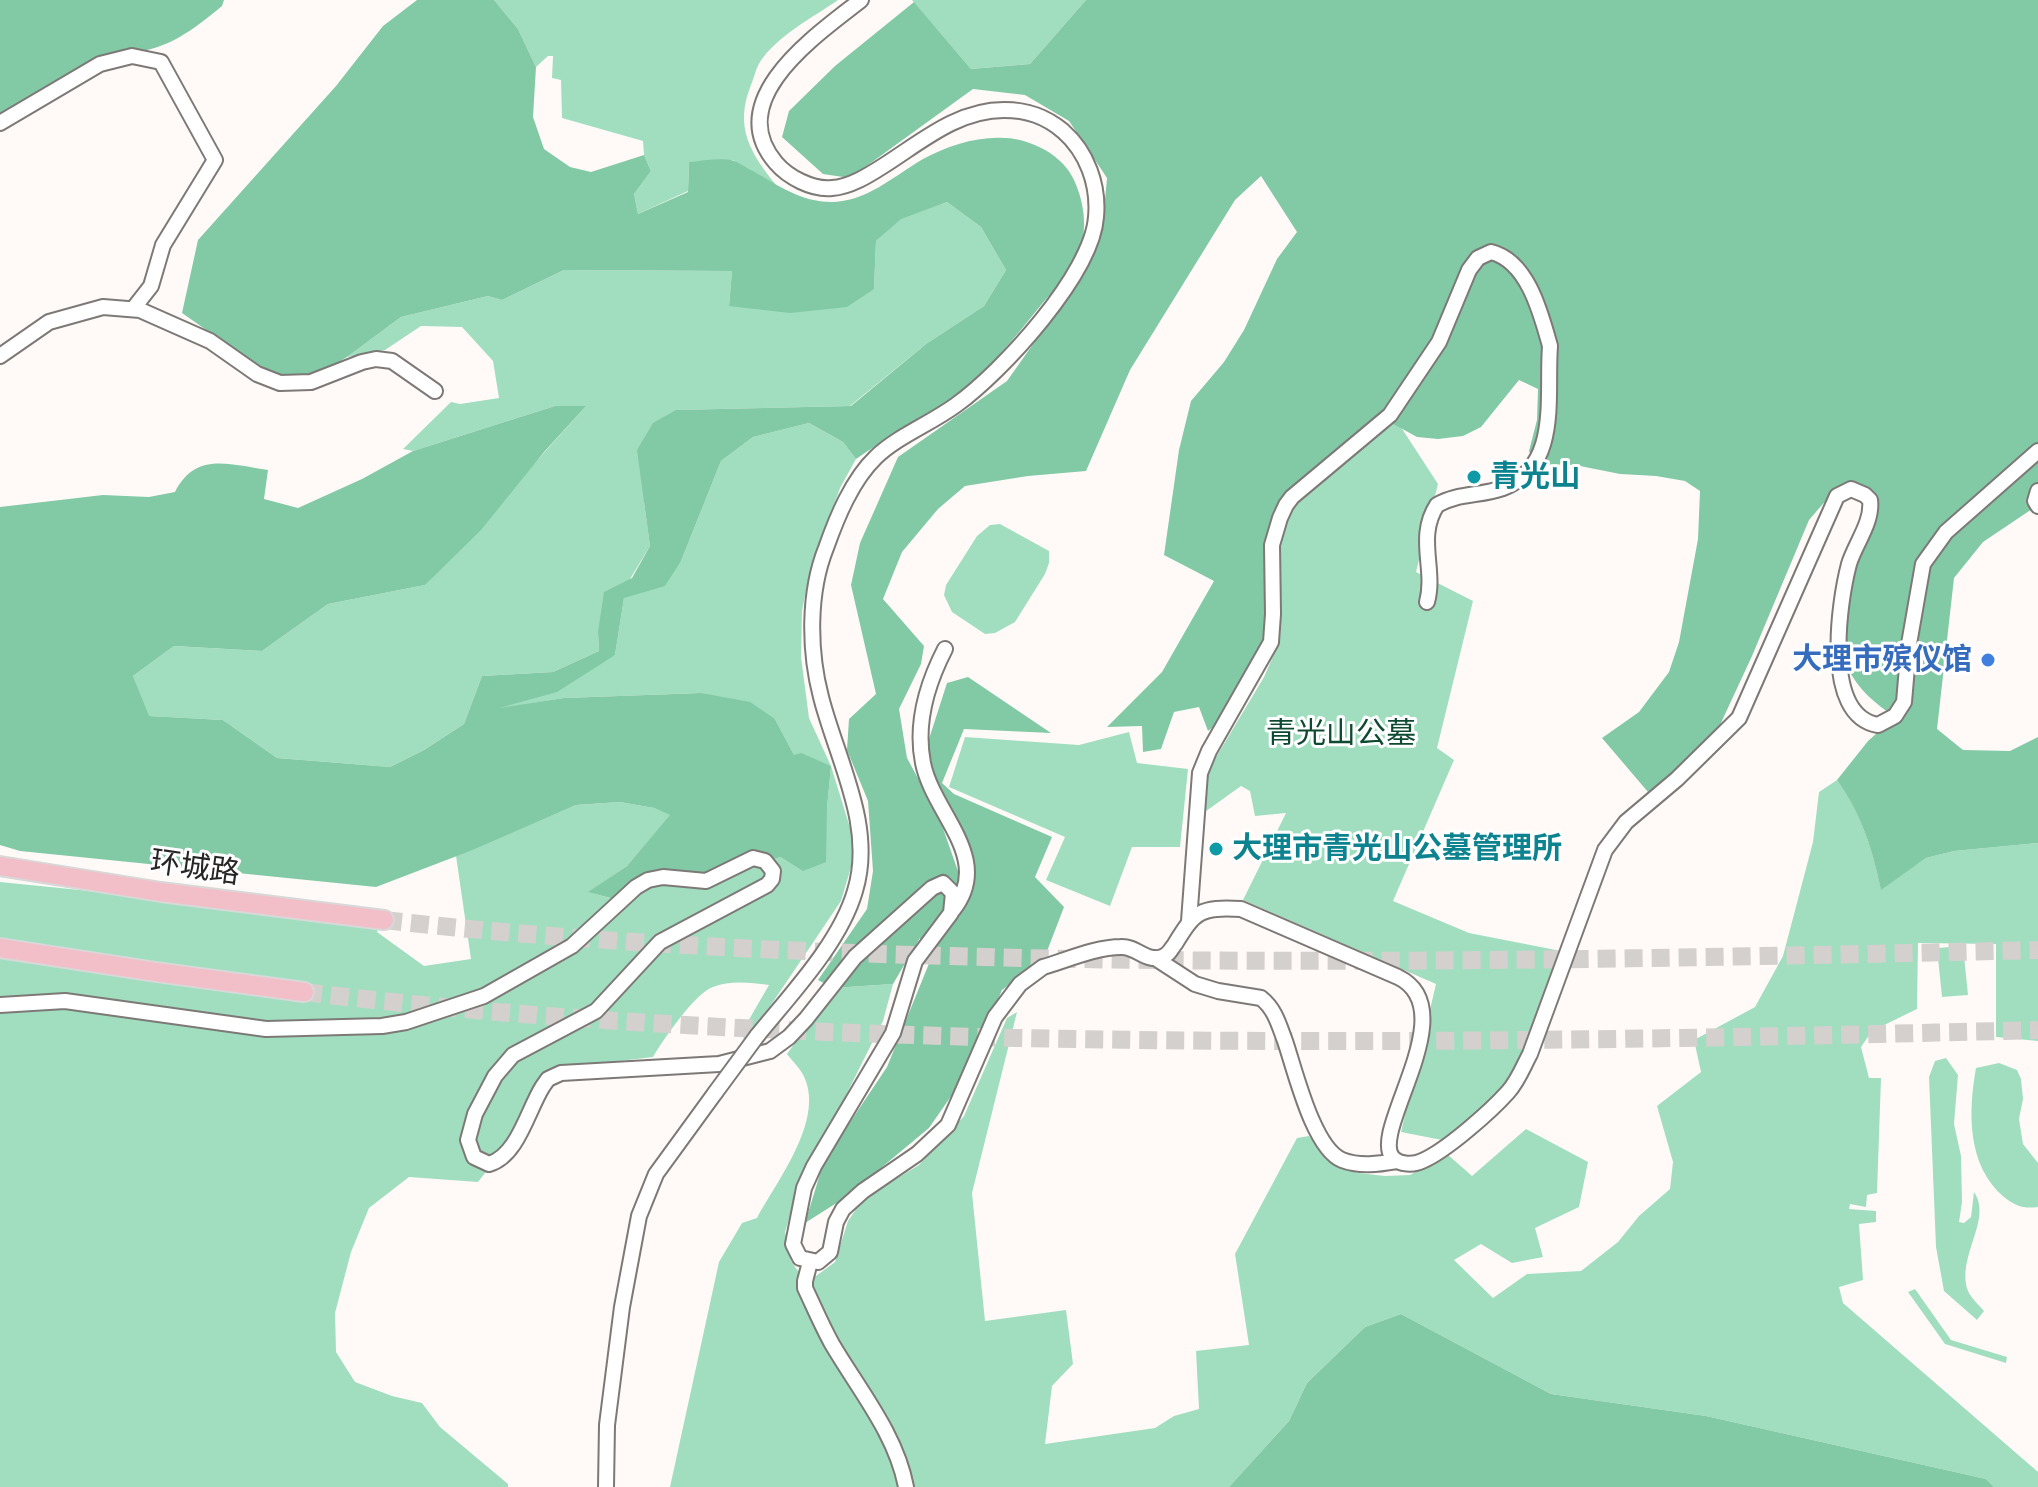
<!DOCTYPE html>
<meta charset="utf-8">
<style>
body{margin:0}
canvas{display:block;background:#fffaf8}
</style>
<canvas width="2038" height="1487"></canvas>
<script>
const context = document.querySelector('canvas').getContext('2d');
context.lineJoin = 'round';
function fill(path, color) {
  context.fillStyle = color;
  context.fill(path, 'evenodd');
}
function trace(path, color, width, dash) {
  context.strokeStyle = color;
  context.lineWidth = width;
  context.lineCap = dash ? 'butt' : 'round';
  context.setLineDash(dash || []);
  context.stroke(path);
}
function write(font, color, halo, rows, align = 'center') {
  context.font = font + ' Mulish,"Noto Sans SC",sans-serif';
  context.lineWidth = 6;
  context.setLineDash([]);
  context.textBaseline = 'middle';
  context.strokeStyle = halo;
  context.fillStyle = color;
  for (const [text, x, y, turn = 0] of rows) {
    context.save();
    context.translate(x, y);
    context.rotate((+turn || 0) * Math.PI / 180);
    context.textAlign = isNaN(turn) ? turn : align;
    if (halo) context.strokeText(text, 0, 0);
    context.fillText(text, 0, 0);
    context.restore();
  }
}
const green = new Path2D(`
 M494,0h344c-26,18 -61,36 -78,62 -4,6 -6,16 -9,23 -17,42 -1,68 26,101l-44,-26 -44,2 -1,29 -50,23 -4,-20 17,-23 -7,-16 -1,-14 -81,-23 -1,-38 -9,-2 1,-22h-5l-12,11 -18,-38z
 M912,0h174l-56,64 -59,5z
 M947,202l34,25 25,43 -22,36 -58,38 -76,62 -174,4 -32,91 6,45 -52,86 1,19 -46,21 -71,4 -18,48 -40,26 -34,17 -113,-9 -54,-38 -75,-4 -15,-40 41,-30 88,5 66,-47 97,-19 160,-178 -30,-1 -142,45 -10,-2 48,-47 9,2 39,-6 -6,-37 -31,-34 -41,-1 -36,24 -38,7 54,-40 87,-21 14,4 62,-30 168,1 -3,35 145,-17 2,-48 25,-23z
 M1397,421l41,63 -22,88 57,29 -36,147 17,12 -61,141 76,32 92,18 -27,77 -31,63 -61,49 -41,-8 35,-148 -193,-84 43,-87 -31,3 -5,-25 -9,-5 -39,28 4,-40 58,-97 11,-25 -5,-79 12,-49 20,-32z
 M809,423l34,19 13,17 -16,29 -32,92 -6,31 -1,46 8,61 22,48 20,65 3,26 -13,44 -97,144 -1,-15 26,-45c-20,-2 -37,-5 -56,2 -18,6 -50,53 -60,70l-93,11c-33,11 -35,47 -52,74 -9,14 -20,27 -30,40l-69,-5 -40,31 -18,44 -16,61 1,39 19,30 37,14 30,7 18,24 68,57v3h-508v-605l380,38 -3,12 47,34 47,-7 -15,-103 120,-51 44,-3 34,6 17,7 -44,51 -38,26 24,7 35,-26 75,2 58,-18 46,-49 4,-42 -37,-11 -19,-36 -74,-26 -137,5 -78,13 129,-56 9,-57 57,-37 40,-100 32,-24z
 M1000,524l49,27v12l-4,11 -30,48 -20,11 -10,1 -33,-22 -8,-17 2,-10 31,-49 13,-11z
 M1129,732l8,31 51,6 -8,78h-48l-22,59 -64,-26 19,-43 -116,-50 16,-50 114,8z
 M1837,780c25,35 35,67 44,109l45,-31 28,-7 84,-8v198l-42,-4v-93l-78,-1 -1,66 -45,22 -11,16 8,31h12l-4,115 -10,2 -1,12 -16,-3 -1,5 27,2v11l-17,2 4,56 -24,7 4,16 195,169v15h-44l-8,-8 -280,-63 -155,-22 -150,-80 -36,13 -58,56 -18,38 -60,66h-559l49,-225 23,-39 15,-5c20,-37 66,-96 48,-139 -3,-9 -12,-17 -18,-25l46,-66 60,-4 -10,37 -43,86 -36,62 -19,63 6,29 7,10 18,5 19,-14 13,-41 15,-22 56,-34 45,-49 43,-98 10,-6 -45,181 13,128 81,-11 7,54 -21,22 -7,58 110,-16 19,-12 25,-7 -3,-58 53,-6 -14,-91 62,-116 12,-2 25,29 24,8 27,3 25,-1 37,-21 25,22 54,-47 62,33 -9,45 -44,21 8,29 -31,6 -31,-19 -27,16 39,38 34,-24 54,-3 37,-29 21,-26 31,-27 3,-27 -16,-56 44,-34 -7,-32 61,-33 28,-51 30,-114 6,-50z
 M1963,946l5,49 -26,2 -5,-49z
 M1946,1058l12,17 -4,49 7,32 1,46 -3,20 5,1 7,-6 3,-25c19,28 -18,64 -6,99 3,7 11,14 16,20l-7,9 -33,-29 -8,-44 -7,-170 6,-16z
 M1999,1063l18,7 4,9 2,20 -4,20 4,25 15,19v44c-14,2 -23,-1 -34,-10 -37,-31 -36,-85 -28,-129z
 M1915,1289l36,51 56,17 -1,6 -61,-19 -37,-52z`);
const forest = new Path2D(`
 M0,0h224l-2,6c-29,24 -55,44 -93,47l-129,70z
 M417,0h77l24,29 18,38 -3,50 11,32 26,18 21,5 53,-17 7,16 -17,23 4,20 50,-22 1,-30c13,-1 29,-4 42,-2 7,1 15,8 22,11 24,14 49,31 78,31 35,0 63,-26 92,-43 24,-13 54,-23 82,-21 26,1 58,17 69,42 11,24 14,51 4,76 -8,19 -24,34 -37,49 -28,35 -55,69 -93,95 -29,21 -62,38 -92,59l-13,-17 -34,-19 -56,14 -32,24 -40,100 -16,25 -41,12 -9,57 -58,37 -58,16 65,-10 137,-5 49,9 25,17 19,36 7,-2 30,13 -4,42 -1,54 -23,9 -22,-14 -58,18 -74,-2 -35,26 -26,-7 39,-26 43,-51 -16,-7 -34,-6 -44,3 -106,46 -94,36 -356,-36 -20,-6v-338l103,-12 46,2 26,-5c21,-41 55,-27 93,-22l-4,29 34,9 64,-29 51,-28 142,-45h31l-42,46 -63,78 -56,55 -97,19 -66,47 -88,-5 -41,30 16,40 74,4 54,38 113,9 34,-17 40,-26 18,-48 71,-4 46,-21 -1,-19 6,-40 28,-14 18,-32 -13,-96 16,-27 23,-13 175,-4 75,-62 58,-38 22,-36 -25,-43 -34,-25 -46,17 -25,22 -2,48 -27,18 -57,6 -61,-7 3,-35 -168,-1 -62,30 -14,-4 -87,21 -54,40 -40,24 -35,-5 -90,-63 16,-73 138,-154 47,-60z
 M1086,0h952v505l-55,37 -29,36 -17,151 26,21 47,1 28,-14v106l-84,8 -28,7 -45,32c-9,-43 -19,-74 -44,-110l31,-39 27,-24c-19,-13 -37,-27 -47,-49 -18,-44 10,-120 26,-162l-39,-16 -26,30 -57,136 -32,69 -34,37 -38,30 -46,-54 37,-26 30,-40 10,-30 19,-103 2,-48 -15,-10 -29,-5 -36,-2 -45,-9 -40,-1 -6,-13 8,-31 1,-31 -19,-9 -38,47 -18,9 -25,3 -21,-2 -40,-22 -35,34 -62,67 -11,42 -7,100 -33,57 -21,16 -9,-24 -25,5 -13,37 -18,3 -1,-26 -35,1 55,-55 52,-91 -50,-26 15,-105 12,-49 33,-39 20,-32 33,-71 20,-27 -36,-56 -26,24 -105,170 -44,101 -58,5 -63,10 -27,23 -36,43 -19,47 41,47 -3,18 -22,45 8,49 32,59 20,57 13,-16 -36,-71 -8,-45 19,-59 21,-6 83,56 -87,-4 -22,54 12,11 98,43 -17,40 29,30 -20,52 -42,31 -37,86 -36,52 -83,69 -41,26 19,-62 63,-94 43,-106 -10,-23 -27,46 -60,4 -15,-8 49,-71 6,-38 -5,-70 -21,-51 2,-31 27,-25 -25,-109 9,-42 38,-86 109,-76 65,-92 30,-57 5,-54 -38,-57 -44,-26 -52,-6 -123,89 -27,-4 -41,-37 7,-26 46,-45 79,-64 57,67 59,-5z
 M1401,1314l150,80 155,22 280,63 8,8h-765l60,-66 18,-38 58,-56z`);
const majorTunnel = new Path2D(`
 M384,920c212,24 425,33 639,38 338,7 677,0 1015,-8
 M304,992c237,29 475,40 714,46 340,7 680,1 1020,-8`);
const minor = new Path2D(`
 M0,123l100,-59 32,-8 29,6 54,98 -52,85 -12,41 -18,23
 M0,356l49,-34 54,-15 37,3 70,31 47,33 23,9 31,-1 51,-20 14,-3 16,2 43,30
 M2038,491l-3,10 3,5
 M945,649c-18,35 -30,74 -22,114 10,51 71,95 30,147
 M1189,921l11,-148 9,-22 62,-109 2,-28 -1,-69 8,-27 6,-13 6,-8 98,-82 49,-73 30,-72 9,-12 13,-6c37,9 50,62 59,94 -4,50 11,120 -47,142 -22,8 -46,5 -66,17 -21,32 -1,64 -10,97
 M1155,958l40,26 23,7 43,7c14,11 18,27 24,43 10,29 28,107 57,119 18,7 37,4 55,1
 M0,1005l65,-4 201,28 116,-3 24,-4 78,-26 88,-50 64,-59 12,-7 15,-3 43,4 47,-23 12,3 8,10 -1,8 -5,6 -107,57 -64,69 -83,44 -18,21 -20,38 -7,26 6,17 15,7c29,-8 39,-55 54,-78l5,-7 13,-6 158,-9 51,-13 19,-14 17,-18 49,-62 77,-69 11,-5 10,10 -2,20 -36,48 -22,72 -79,133 -10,22 -11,56 7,14 18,4 12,-10 6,-30 7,-13 20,-18 54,-37 31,-29 47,-108 25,-33 23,-17c24,-7 53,-20 78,-20 15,-1 26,16 41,10 7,-2 9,-8 13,-13 20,-33 25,-37 66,-35l157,68c68,33 -30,155 -5,181 7,7 21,7 29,3 24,-10 69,-50 86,-69 10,-11 15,-25 22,-38l75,-204 21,-28 51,-43 62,-61 98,-222 14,-7 14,6 5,5c3,22 -15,44 -21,64 -10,38 -27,152 29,161l17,-9 9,-14 5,-58 14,-80 23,-32 92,-81
 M757,1036c34,-42 83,-93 98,-145 20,-65 -18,-131 -34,-194 -12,-46 -13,-104 5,-149 11,-31 26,-68 50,-91 22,-21 54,-33 80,-52 46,-33 136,-131 140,-188 3,-32 -9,-65 -33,-86 -18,-15 -36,-21 -59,-21 -47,0 -83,32 -121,56 -14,9 -33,21 -51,22 -20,2 -44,-11 -56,-25 -55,-64 42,-129 85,-163
 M810,1262l-5,19v7c9,19 17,38 27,56 27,46 64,90 74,143
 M606,1487l1,-62 15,-118 17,-91 17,-42 59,-81`);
const major = new Path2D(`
 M0,866l161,26 223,28
 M0,948l156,24 148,20`);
const minorBridge = new Path2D(`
 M715,1093l42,-57`);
const markers = [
 [1474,477,8,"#0f9aa8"],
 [1988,660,8,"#3f7fe0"],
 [1216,849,8,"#0f9aa8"]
];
const cultureNames = [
 ["青光山",1490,477],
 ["大理市青光山公墓管理所",1232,849]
];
const shopNames = [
 ["大理市殡仪馆",1972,660]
];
const parkNames = [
 ["青光山公墓",1341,734]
];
const streetNames = [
 ["环城路",195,868,8]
];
fill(green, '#a1debf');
fill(forest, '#82c9a6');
trace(majorTunnel, '#d4d0ce', 18, [18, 9]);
trace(minor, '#7d7977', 18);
trace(major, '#d8d8d8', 22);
trace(minor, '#fff', 14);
trace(major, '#f2bec8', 18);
trace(minorBridge, '#7d7977', 18, []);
trace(minorBridge, '#fff', 14);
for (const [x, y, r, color] of markers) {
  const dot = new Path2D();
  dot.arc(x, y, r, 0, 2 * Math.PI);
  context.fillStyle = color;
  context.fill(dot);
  trace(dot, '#fff', 3);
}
write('bold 30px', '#0d838f', '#fff', cultureNames, 'left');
write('bold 30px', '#366cbe', '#fff', shopNames, 'right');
write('30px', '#0e4932', '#fff', parkNames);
write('30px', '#272625', '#fff', streetNames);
</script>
